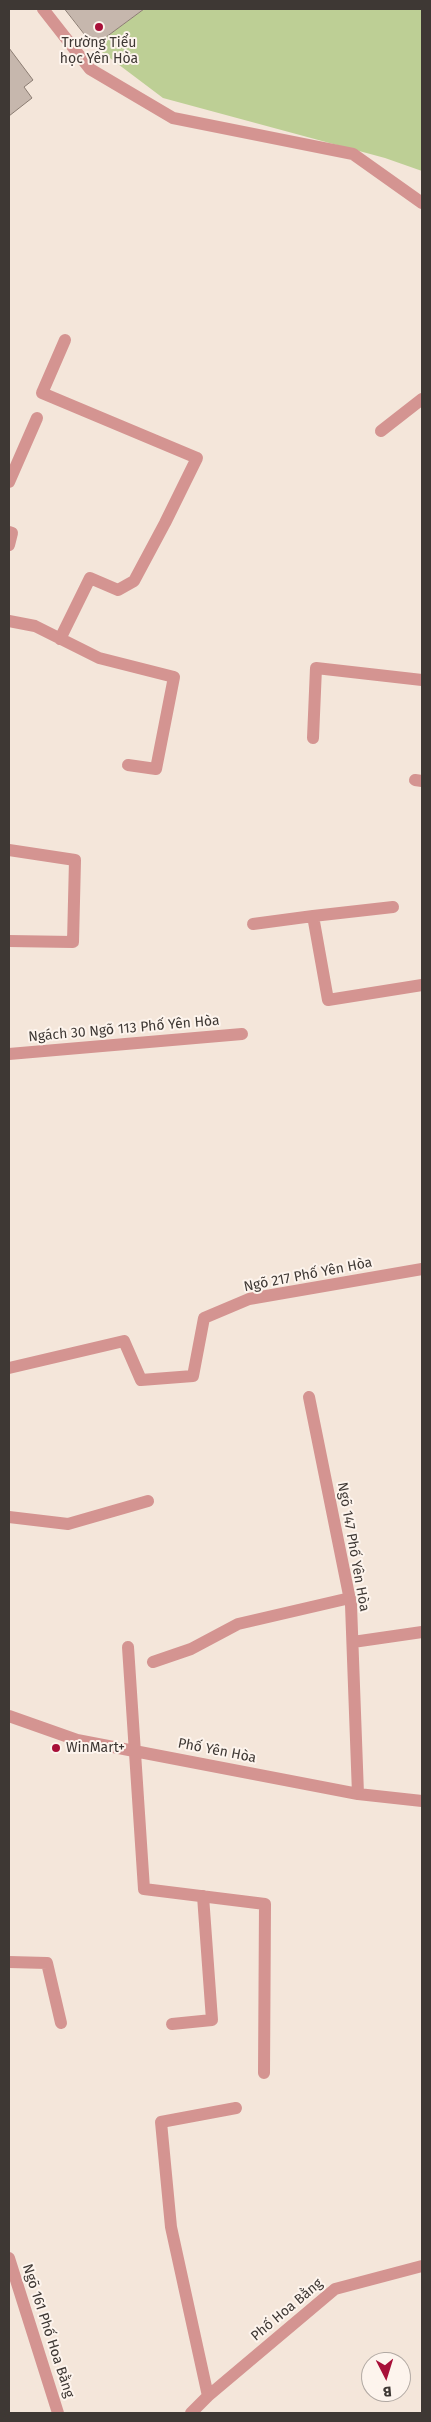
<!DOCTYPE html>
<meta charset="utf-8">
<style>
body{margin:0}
#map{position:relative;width:431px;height:2422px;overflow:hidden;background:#f4e6da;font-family:"Fira Sans",sans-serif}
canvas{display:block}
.frame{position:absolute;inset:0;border:10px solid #3e3834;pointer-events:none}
.north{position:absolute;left:361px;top:2352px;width:50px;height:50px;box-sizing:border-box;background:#fdf4ed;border:1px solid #b1a9a3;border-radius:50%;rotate:175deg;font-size:14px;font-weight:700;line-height:20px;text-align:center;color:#3e3834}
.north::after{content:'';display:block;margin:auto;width:18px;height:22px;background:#a81039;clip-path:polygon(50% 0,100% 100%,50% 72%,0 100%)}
</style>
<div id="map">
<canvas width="431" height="2422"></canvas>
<div class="frame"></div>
<div class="north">B</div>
</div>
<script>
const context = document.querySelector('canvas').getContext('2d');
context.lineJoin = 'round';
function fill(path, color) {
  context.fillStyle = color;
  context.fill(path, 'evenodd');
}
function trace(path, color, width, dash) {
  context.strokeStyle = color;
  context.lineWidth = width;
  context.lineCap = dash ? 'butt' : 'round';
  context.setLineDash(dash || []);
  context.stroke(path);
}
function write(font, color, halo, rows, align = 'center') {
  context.font = font + ' "Fira Sans",sans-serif';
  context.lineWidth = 4;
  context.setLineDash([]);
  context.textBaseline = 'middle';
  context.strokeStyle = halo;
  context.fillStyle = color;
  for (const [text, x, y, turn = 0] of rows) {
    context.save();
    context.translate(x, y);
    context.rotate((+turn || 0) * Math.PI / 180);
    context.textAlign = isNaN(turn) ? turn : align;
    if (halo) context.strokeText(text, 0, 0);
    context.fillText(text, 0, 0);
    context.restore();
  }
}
const green = new Path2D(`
 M144,9h278v162l-37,-13 -222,-60 -69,-52z`);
const building = new Path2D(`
 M65,9h79l-50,37z
 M9,48l24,32 -9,7 8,11 -23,18z`);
const minor = new Path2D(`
 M43,9l47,60 83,49 180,36 69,49
 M381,431l41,-32
 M9,482l28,-64
 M9,532l3,1 -3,12
 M9,621l26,5 64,32 75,19 -18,92 -28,-4
 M60,639l30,-61 28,12 16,-9 31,-58 32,-65 -155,-65 23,-53
 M313,738l3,-70 106,12
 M415,780l7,1
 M9,850l66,10 -2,82 -64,-1
 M313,916l80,-9
 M253,924l60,-8 15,84 94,-15
 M9,1054l233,-20
 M9,1368l115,-27 17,39 52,-4 11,-58 45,-19 173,-30
 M309,1397l42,208 7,189
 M9,1517l59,7 80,-23
 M353,1642l69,-10
 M128,1647l16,242 121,15 -1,169
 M153,1662l38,-13 47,-25 112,-26
 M9,1716l68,24 281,54 64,7
 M9,1962l38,1 14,60
 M172,2024l40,-4 -9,-124
 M9,2258l49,155
 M208,2396l-37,-169 -10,-105 75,-14
 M191,2413l17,-17 127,-107 87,-23`);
const markers = [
 [99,27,5,"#a81039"],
 [56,1748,5,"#a81039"]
];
const poiNames = [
 ["Trường Tiểu",99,43],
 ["học Yên Hòa",99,59],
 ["WinMart+",66,1748,"left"]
];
const streetNames = [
 ["Ngách 30 Ngõ 113 Phố Yên Hòa",124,1029,-5],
 ["Ngõ 217 Phố Yên Hòa",308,1275,-11],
 ["Ngõ 147 Phố Yên Hòa",353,1547,80],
 ["Phố Yên Hòa",217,1751,11],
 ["Phố Hoa Bằng",287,2310,-40],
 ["Ngõ 161 Phố Hoa Bằng",48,2331,72]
];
fill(green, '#bdcf95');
fill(building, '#c6b7ad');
trace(building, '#8a7c72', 1);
trace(minor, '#d49491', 12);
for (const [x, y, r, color] of markers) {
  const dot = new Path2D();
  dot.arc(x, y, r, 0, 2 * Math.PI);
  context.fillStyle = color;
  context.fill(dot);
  trace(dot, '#fdf4ed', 2);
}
write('14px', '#3e3834', '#fdf4ed', poiNames);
write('14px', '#3e3834', '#fdf4ed', streetNames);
</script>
